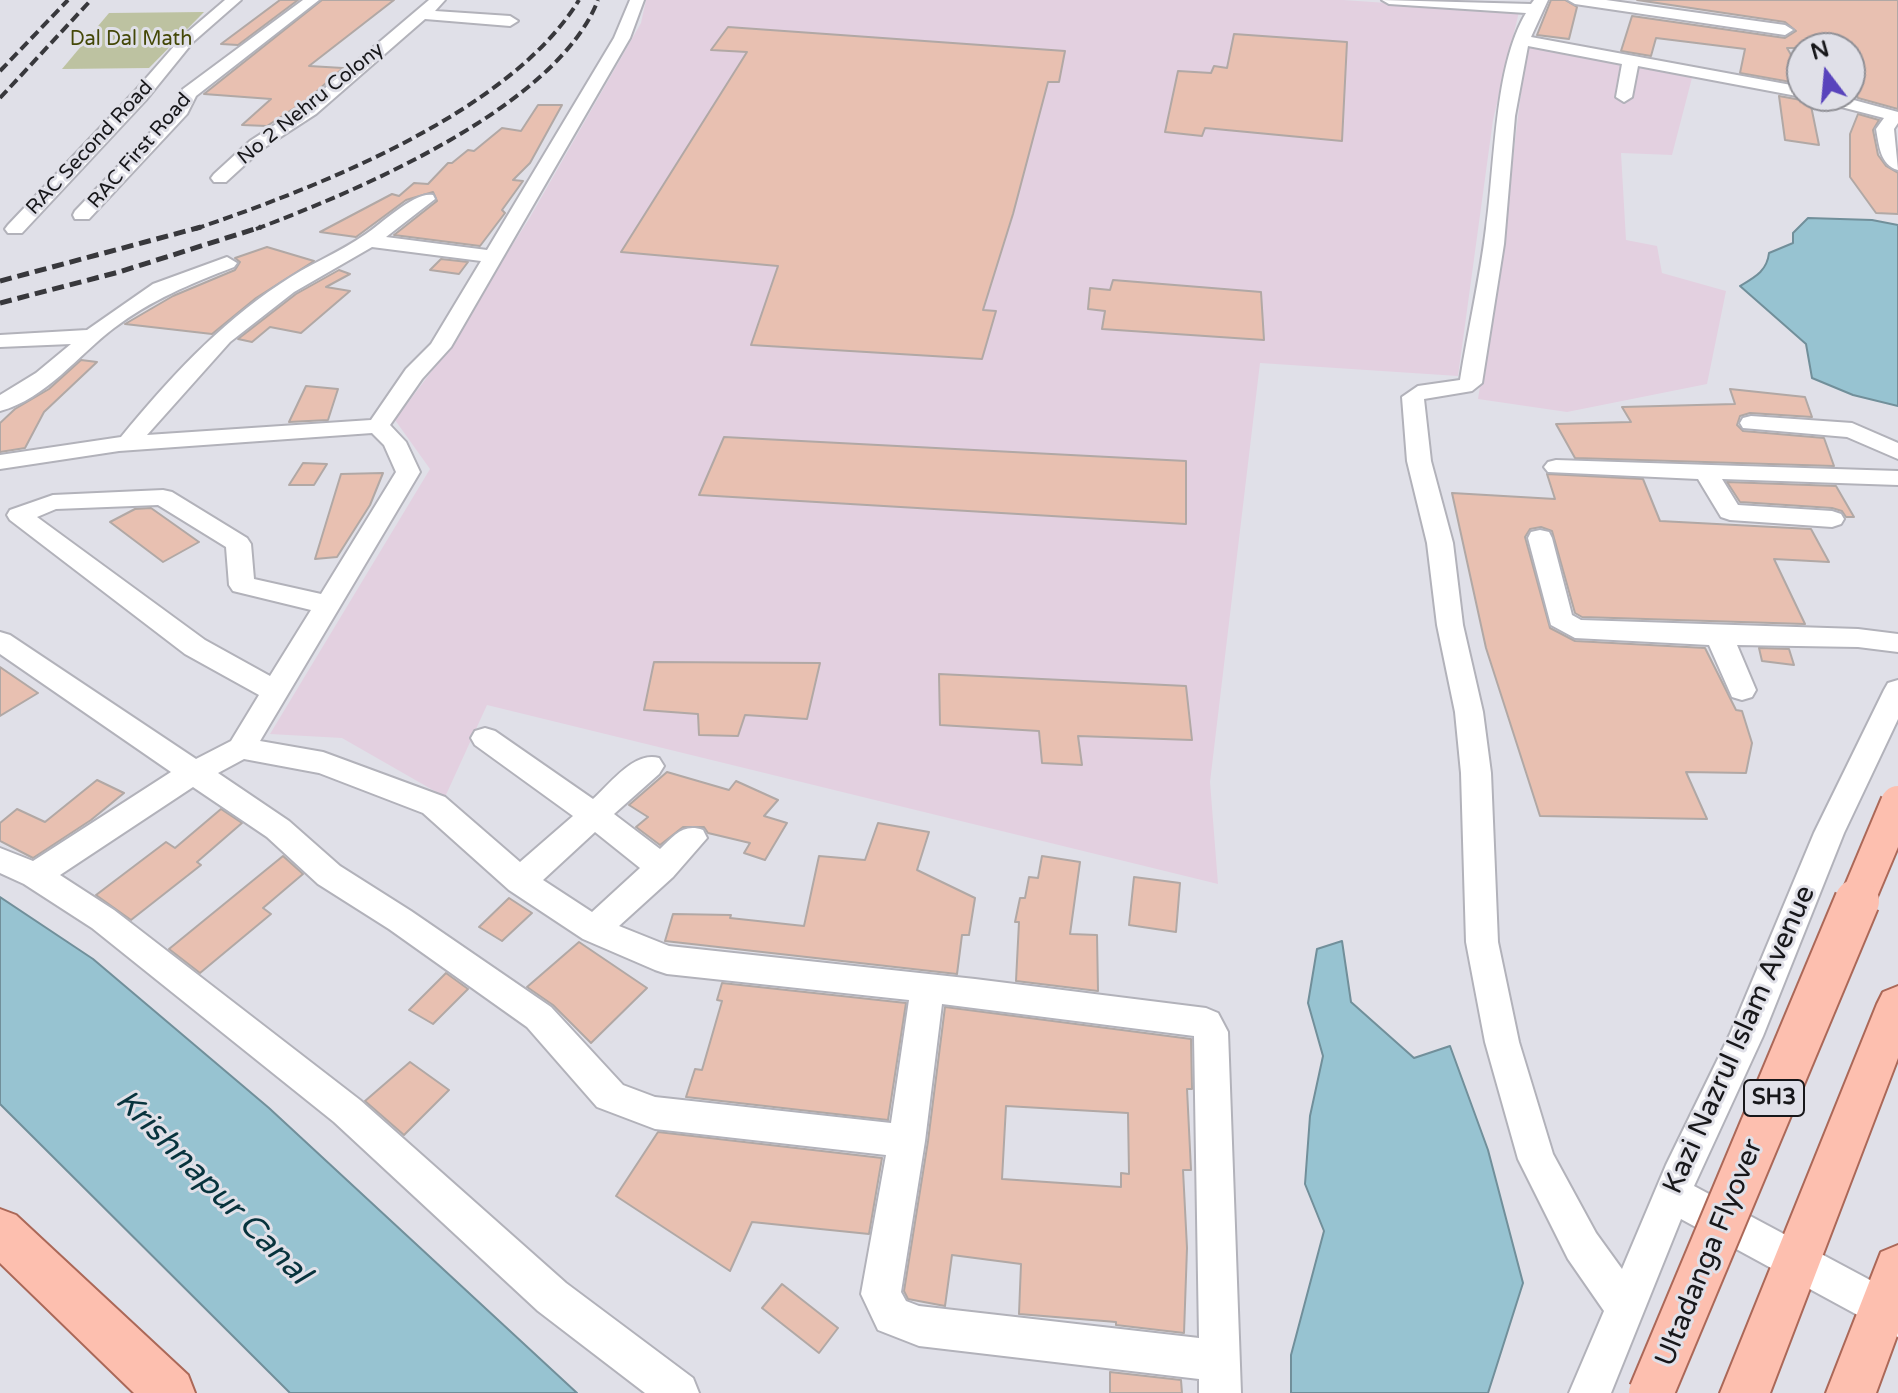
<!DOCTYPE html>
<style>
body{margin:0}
#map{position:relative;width:1898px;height:1393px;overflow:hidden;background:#e0e0e8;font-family:"Varela Round",sans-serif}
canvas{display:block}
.north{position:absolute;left:1786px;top:32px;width:80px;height:80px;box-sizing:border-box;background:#e0e0e8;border:2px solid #909096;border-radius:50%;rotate:344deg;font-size:22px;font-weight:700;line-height:32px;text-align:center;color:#17171a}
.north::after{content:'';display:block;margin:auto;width:28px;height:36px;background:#5944bc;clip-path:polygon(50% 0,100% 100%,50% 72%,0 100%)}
</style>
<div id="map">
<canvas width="1898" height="1393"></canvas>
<div class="north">N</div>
</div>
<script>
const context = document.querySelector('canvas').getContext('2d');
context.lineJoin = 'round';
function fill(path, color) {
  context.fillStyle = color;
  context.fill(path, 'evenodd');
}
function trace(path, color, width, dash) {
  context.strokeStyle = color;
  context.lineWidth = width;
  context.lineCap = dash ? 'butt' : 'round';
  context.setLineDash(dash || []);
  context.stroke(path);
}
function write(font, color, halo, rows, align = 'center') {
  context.font = font + ' "Varela Round",sans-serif';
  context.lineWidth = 6;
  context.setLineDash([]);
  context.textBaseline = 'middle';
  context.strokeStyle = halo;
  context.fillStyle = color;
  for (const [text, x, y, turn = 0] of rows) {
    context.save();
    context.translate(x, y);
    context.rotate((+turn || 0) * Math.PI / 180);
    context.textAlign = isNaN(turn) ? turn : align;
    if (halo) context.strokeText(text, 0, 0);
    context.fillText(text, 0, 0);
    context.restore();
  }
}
const industrial = new Path2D(`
 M646,0h697l176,12 -26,108 -35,256 -198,-13 -50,419 8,102 -731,-179 -42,92 -103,-59 -72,-4 160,-265 -35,-49 36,-48 98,-153 112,-196z
 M1527,43l166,31 -21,81 -51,-2 5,87 31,6 5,27 64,18 -19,93 -140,28 -89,-13 25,-159z`);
const green = new Path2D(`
 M204,12l-55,56 -87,1 47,-56z`);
const water = new Path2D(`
 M1808,218l64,2 26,5v181l-45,-11 -41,-17 -6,-34 -66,-58c15,-9 27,-15 29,-33l24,-10v-10z
 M0,897l93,62 176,149 308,285h-287l-290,-289z
 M1342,941l9,61 63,56 36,-12 38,104 35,133 -35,110h-197v-38l33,-124 -19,-47 5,-68 13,-60 -15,-53 9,-54z`);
const building = new Path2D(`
 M280,0h18l-60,45 -17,-1z
 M322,0h72l-85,66 34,2 -35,31 -41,27 -25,-1 29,-26 -67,-5z
 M1551,0h14l12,7 -8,32 -32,-4z
 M1637,0h261v109l-40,-11 -8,-18v-32h-63l15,25v11l-62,-11 5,-24 -89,-11 -5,18 -30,-5 11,-35 153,22 11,-7 -11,-9z
 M728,27l337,24 -6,31h-11l-35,132 -30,96 13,1 -14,48 -231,-14 27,-79 -157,-14 126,-200 -36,-2z
 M1234,34l113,8 -5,99 -137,-13 -3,8 -37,-4 13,-61 33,2 3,-7 13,2z
 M1779,96l22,4 8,-4 10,49 -34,-5z
 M538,105h24l-32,58 -17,17 10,1 -21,29 3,3 -25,33 -86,-11 43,-34 -4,-9 -27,8 -50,37 -36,-5 72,-38 7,2 15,-13 14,1 20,-21h4l16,-13 6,1 28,-23 19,3z
 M1858,114l21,6 -6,10 5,25 8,11 12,7v41l-22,-1 -26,-36v-43z
 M267,247l47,14 -58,37 -44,36 -87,-10 48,-28 62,-26 5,-8 -5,-4z
 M441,259l27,3 -9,12 -29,-4z
 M339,270l11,4 -24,13 24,4 -49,42 -31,-6 -18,15 -14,-3 58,-45z
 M1113,280l148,12 3,48 -162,-11 3,-18 -17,-2 2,-21 20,2z
 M81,360l16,2 -53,50 -19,36 -25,4v-29l15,-14 34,-20z
 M306,386l32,3 -10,31 -39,2z
 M1730,389l75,8 7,20 -62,-4 -10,3 -3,9 6,6 81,7 10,28 -259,-8 -19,-34 75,-2 -9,-15 113,-3z
 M724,437l462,24v63l-487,-29z
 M303,463l24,1 -13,21h-25z
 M383,473l-13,32 -33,52 -22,2 26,-85z
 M1547,474l96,5 17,42 151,8 18,33 -55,-3 31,65 -223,-7 -7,-4 -23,-82 -11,-4 -11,2 -5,8 25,91 25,13 130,7 31,62 6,1 10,32 -6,30 -60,-1 21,47 -167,-3 -54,-168 -34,-155 103,6z
 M1727,482l109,4 18,31h-8l-4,-6 -10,-3 -92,-6z
 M151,508l48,34 -36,20 -53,-40 25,-13z
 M1759,648l30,1 5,16 -32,-4z
 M654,662l166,1 -13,56 -62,-4 -7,21 -39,-1 -1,-21 -54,-4z
 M0,667l38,26 -38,23z
 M939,674l247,12 6,54 -114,-4 4,29 -40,-2 -3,-32 -99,-6z
 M667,772l62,18 7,-9 42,19 -14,16 23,7 -22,37 -21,-7 6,-10 -42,-10 -4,-6h-21l-23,18 -24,-18 12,-10 -19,-12z
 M97,780l27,13 -33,27 -58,38 -33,-17v-18l17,-14 28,13z
 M221,809l21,14 -45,39 4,3 -70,55 -35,-25 70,-53 9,6z
 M878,823l51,9 -12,38 58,28 -6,37h-7l-5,39 -292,-33 8,-27 58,1 -1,3 74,8 15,-70 46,4z
 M283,856l20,18 -40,34 8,6 -71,59 -31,-24z
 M1042,856l38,6 -10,72 27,1 1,56 -82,-10 3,-59h-4l5,-24h5l4,-21 9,1z
 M1134,877l46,6 -4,49 -47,-7z
 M509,898l23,15 -30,28 -23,-14z
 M579,942l68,46 -56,55 -38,-38 -26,-18z
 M446,973l22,16 -35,35 -24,-14z
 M722,983l184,20 -18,117 -202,-23 9,-28 7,1 20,-69 -5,-1z
 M945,1007l246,32 1,50h-5l4,81h-8l4,78 -3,85 -68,-8v-3l-97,-8 2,-50 -69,-9 -7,51 -37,-7 -4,-8 24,-150zM1006,1106l122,7 1,61 -8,-1v14l-119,-8z
 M410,1062l39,28 -45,45 -39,-34z
 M658,1132l224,26 -13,76 -117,-12 -22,49 -114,-75z
 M782,1284l56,44 -19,25 -57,-45z
 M1110,1372l71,8 1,13h-72z`);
const minor = new Path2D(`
 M225,0h16l-48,42 -47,58 -124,133h-14l-3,-4 3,-4 126,-133 49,-56z
 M303,0h16l-123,96 -9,18 -98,105h-14l-2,-4 2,-4 99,-103 9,-19z
 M429,0h16l-10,11 75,5 8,5 -8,5 -85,-7 -109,95 -54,35 -36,33h-12l-3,-4 3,-4 36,-33 54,-35z
 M630,0h14l-14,38 -179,309 -29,32 -32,46 16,17 14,30 -160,269 63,11 122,45 75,65 53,-46 -98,-71 -4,-7 4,-7 10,-3 10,3 98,68c18,-16 41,-48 66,-41l5,8 -5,8 -45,40 46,35c14,-13 23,-26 43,-19l4,8 -34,39 -54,49 50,20 306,33 231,29 12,5 10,19 13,361h-42v-14l-280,-33 -41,-16 -17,-36 25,-139 -231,-26 -58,-22 -70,-80 -138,-98 -71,-45 -51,-47 -74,-50 -133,88 54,35 246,190 206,183 127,95 6,15h-54l-107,-82 -204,-189 -242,-194 -68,-44 -24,-11v-25l33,13 138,-89 -171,-118v-22l10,3 186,124 35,-18 28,-46 -74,-41 -175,-134 -3,-5 3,-5 43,-15 110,-5 9,2 75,46 4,6 3,35 67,15 75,-122 -12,-27 -12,-12 -253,18 -119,18v-14l121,-18c47,-57 97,-112 159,-153 27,-19 59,-31 86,-50 15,-10 49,-43 67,-39l2,4 -49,38 101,13 127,-212zM372,247l109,14 -50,83 -25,25 -35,51 -224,15 83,-93 64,-50zM158,505l68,42 3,38 4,6 78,19 -41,66 -65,-36 -168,-123 19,-8zM244,759l75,14 104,40 86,77 74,49 72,31 12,4 242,26 -18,123 -236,-26 -32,-12 -72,-78 -140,-96 -71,-45 -51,-45 -71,-48zM595,832l45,36 -48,44 -49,-32zM942,1004l252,32 5,302 -280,-32 -13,-5 -5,-9 24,-151z
 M1382,0l149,4 3,-4h14l-17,37 271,50v9h4l-4,1 -164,-31 -6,31 -8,5 -8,-5 6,-33 -94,-18 -13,70 -11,128 -22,139 -10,8 -48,8 7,62 22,82 10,82 20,87 8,61 7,169 21,100 34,112 43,79 26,36 44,-104 64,-131 84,-201 70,-143 4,-7 10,-3v39l-54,114 -81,203 -69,150 204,109v42l-217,-118 -70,174h-42l35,-82 -36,-52 -50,-100 -33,-117 -19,-100 -5,-169 -6,-61 -18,-87 -10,-82 -20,-82 -5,-64 16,-11 42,-6c8,-51 20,-101 26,-152 9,-62 8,-162 40,-215l-137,-9z
 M1568,0h38l179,25 8,5 -8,5 -210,-31z
 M1812,96h27l59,16v11l-4,6 4,41c-18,-5 -19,-25 -22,-41l8,-11 -70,-18z
 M227,257l10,6 -3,4c-44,17 -83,33 -120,61 -36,27 -68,71 -114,83v-16l36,-22 35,-29 -71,3v-12l87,-5 66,-46z
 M1751,416l101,7 46,20v16l-51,-22 -104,-9 -3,-5 3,-5z
 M1556,460l342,11v14l-176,-6 16,26 94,6 9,3 3,5 -3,5 -9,3 -102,-7 -9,-3 -23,-38 -150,-7 -4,-5 4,-5z
 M1540,530l9,2 3,6 20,77 9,5 277,9 40,5v18l-40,-5 -121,-2 19,45 -4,7 -10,3 -10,-3 -23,-52 -134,-7 -24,-13 -23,-87 3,-6z`);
const major = new Path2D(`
 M1898,986v72l-128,335h-50l157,-389 6,-12z
 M0,1209l16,6 172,160 7,18h-61l-134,-130z
 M1898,1245v88l-22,60h-50l55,-141z`);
const railFar1 = new Path2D(`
 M0,71l68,-71
 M0,98l91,-98
 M195,229c121,-41 315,-116 384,-229
 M256,229c101,-38 301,-122 342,-229`);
const rail = new Path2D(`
 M0,281l201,-54
 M0,303l119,-31 142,-45`);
const majorBridgeFar1 = new Path2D(`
 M1856,903l42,-100`);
const majorBridge = new Path2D(`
 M1651,1393l206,-492`);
const farParknames = [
 ["Dal Dal Math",131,40]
];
const farStreetnames = [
 ["No 2 Nehru Colony",311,104,-39],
 ["RAC Second Road",90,148,-47],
 ["RAC First Road",140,151,-49]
];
const shields = [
 [1774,1098,60]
];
const shieldNames = [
 ["SH3",1774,1098]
];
const nearStreetnames = [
 ["Kazi Nazrul Islam Avenue",1740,1040,-66],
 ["Ultadanga Flyover",1710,1253,-68]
];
const nearWaternames = [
 ["Krishnapur Canal",212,1188,45]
];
fill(industrial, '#e3d0e0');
fill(green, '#bdc2a1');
fill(water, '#97c3d1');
trace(water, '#718f9a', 2);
fill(building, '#e8c0b1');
trace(building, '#b1a8a5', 2);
trace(minor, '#b2b2ba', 4);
trace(major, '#ab6858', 4);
fill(minor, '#fff');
fill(major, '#fdbfaf');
trace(railFar1, '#38383c', 4, [10, 5]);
trace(rail, '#38383c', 5, [12, 6]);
trace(majorBridgeFar1, '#ab6858', 38, []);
trace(majorBridge, '#ab6858', 48, []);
trace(majorBridgeFar1, '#fdbfaf', 34);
trace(majorBridge, '#fdbfaf', 44);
write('20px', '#444808', '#e0e0e8', farParknames);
write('20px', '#17171a', '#e0e0e8', farStreetnames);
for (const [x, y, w] of shields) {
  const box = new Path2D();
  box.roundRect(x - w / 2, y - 18, w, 36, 6);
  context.fillStyle = '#e0e0e8';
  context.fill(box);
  trace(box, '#17171a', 2);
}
write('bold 22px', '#17171a', null, shieldNames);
write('28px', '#17171a', '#e0e0e8', nearStreetnames);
write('italic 32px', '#07333d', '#e0e0e8', nearWaternames);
</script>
